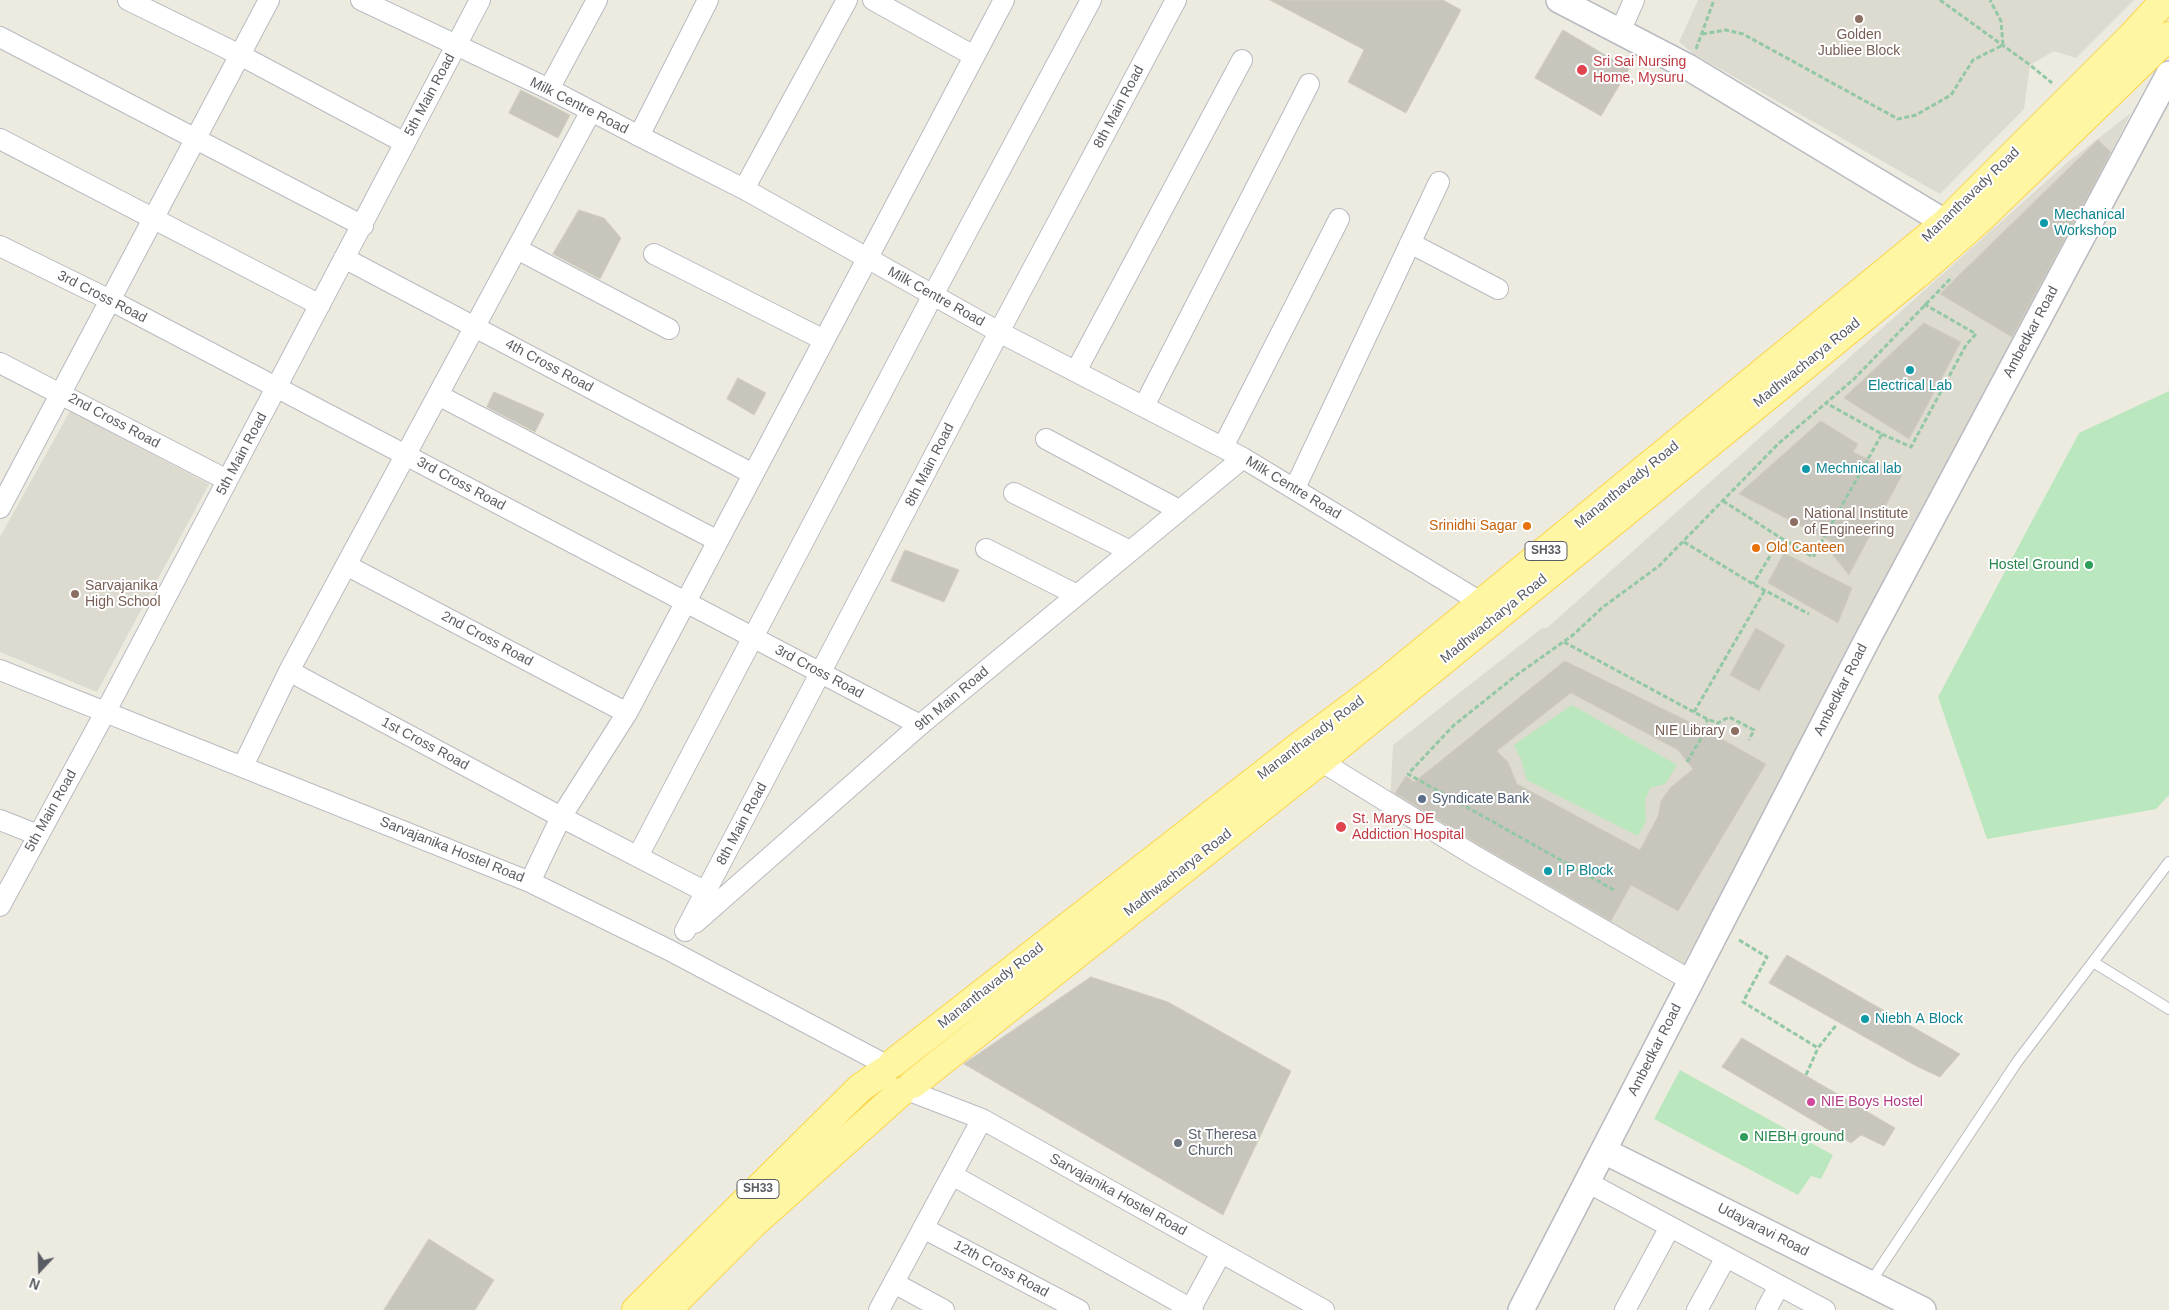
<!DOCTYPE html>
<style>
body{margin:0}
#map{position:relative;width:2169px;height:1310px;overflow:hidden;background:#edebe0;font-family:Helvetica,sans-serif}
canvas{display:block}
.north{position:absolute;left:15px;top:1245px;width:50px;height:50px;-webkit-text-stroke:4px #fff;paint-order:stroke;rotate:201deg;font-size:14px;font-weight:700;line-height:20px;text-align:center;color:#595c62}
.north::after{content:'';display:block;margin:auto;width:18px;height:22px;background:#595c62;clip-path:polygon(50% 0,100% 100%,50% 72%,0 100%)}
</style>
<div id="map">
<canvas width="2169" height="1310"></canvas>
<div class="north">N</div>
</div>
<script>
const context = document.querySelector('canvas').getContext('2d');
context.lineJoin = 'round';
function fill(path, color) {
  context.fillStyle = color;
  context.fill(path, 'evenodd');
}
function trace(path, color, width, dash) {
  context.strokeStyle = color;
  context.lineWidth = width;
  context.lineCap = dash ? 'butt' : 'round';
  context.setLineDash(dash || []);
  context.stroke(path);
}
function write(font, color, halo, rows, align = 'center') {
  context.font = font + ' Helvetica,sans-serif';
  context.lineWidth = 4;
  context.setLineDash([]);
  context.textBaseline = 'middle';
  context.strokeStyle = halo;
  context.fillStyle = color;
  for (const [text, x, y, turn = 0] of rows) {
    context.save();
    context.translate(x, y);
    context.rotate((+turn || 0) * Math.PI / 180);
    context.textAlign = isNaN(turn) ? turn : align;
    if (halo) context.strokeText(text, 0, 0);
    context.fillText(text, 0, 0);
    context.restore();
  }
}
const education = new Path2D(`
 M1698,0h436l-58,58 -22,-7 -24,14 -6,44 -84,85 -246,-140 -15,-12z
 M2131,113l-153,304 -116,220 -181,331 -291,-163 3,-60 149,-117h5l522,-467z
 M70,411l139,73 -112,208 -97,-40v-115z`);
const green = new Path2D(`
 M2169,391v404l-13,14 -169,30 -49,-142 141,-264z
 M1572,705l105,60 -12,19 -15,4 -5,12 1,21 -8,15 -111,-56 -6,-21 -7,-14z
 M1680,1070l153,85 -12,24 -10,-3 -13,19 -144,-76z`);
const building = new Path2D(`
 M1270,0h173l18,10 -55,103 -58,-31 16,-32z
 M1563,30l66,39 -28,47 -66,-38z
 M521,90l49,25 -12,23 -49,-25z
 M2098,140l13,12 -99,185 -72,-43z
 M579,210l25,8 17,20 -21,41 -47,-25z
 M1924,323l37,19 -52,97 -65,-41z
 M738,378l28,15 -12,22 -27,-16z
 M494,392l50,22 -9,18 -48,-25z
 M1821,421l37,23 -5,8 49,23 -53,100 -21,-26 4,-7 -93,-48z
 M905,550l54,20 -15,32 -53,-21z
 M1784,553l68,35 -14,35 -70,-40z
 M1756,628l29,17 -26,46 -29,-16z
 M1565,661l141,69 60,34 -88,147 -47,-26 -20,36 -130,-75 -86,-53 11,-17 8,6zM1571,693l107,57 15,19 -23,19 -9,13 -3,15 -18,34 -123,-66 -9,-22 -11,-11z
 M1787,955l173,99 -20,23 -22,-10 -149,-84z
 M1091,977l77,25 123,69 -68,144 -259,-151z
 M1742,1038l153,90 -11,18 -23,-11 -10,8 -129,-76z
 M429,1239l65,41 -19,30h-91z`);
const path = new Path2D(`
 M1940,0l90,65 22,18
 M1702,34l24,-4 17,4 155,85 18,-4 35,-20 22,-35 30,-15 -2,-24 -11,-21
 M1696,49l18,-49
 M1882,434l29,13 55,-102 10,-11 -52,-30
 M1723,501l58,37 -28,46
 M1781,538l32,19 69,-123 -56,-31
 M1684,542l69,42 56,30
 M1564,642l143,77 11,4 11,-6 25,13 -5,10
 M1694,712l71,-122
 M1687,762l19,-32 1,-11
 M1614,890l-206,-116 45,-48 65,-52 55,-39 30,-28 56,-41 119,-122 76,-65 98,-102
 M1739,940l28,17 -24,45 75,46 19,-24
 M1806,1075l12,-27`);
const service = new Path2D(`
 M2093,962l76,47
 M1870,1283l147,-221 152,-200`);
const minor = new Path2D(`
 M128,0l112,55 165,88
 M361,0l188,89 90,47 105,53 255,143 244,126 249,151
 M873,0l101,56
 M1620,32l14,-32
 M0,37l363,189
 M549,89l48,-89
 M639,136l69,-136
 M0,139l320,166
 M744,189l103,-189
 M1410,243l88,46
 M0,246l110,54 810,425
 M517,249l152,80
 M654,254l170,86
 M344,258l409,216
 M0,363l227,117
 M1076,371l166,-311
 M438,395l280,146
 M1144,406l165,-322
 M1046,439l133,71
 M1223,447l116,-228
 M1295,488l144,-306
 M1014,493l116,58
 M0,508l269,-508
 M986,549l91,46
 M346,565l281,148
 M0,670l530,212 139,68 219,116
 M289,671l272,146 145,75
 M1309,754l166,102 215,124
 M243,766l46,-95 302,-560
 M0,820l38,15
 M638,856l295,-561 158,-295
 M530,882l31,-65 66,-104 377,-713
 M0,906l106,-195 374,-711
 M695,923l225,-198 323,-267
 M685,931l314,-599 177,-332
 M907,1090l75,29 342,191
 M952,1175l241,135
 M1587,1182l238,128
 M923,1228l156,82
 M894,1283l50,27
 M879,1310l103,-191
 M1190,1310l31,-57
 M1625,1310l45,-83
 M1697,1310l29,-53
 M1766,1310l13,-24`);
const tertiary = new Path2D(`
 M1559,0l129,67 273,165
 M1604,1151l319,159
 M1521,1310l346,-670 302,-566`);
const primary = new Path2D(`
 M893,1063l405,-316 87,-65 561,-460 185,-185 34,-37
 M913,1084l407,-323 601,-490 59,-52 189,-183
 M636,1310l224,-222 24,-17
 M667,1310l87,-87 147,-131`);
const markers = [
 [1859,19,5,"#8d6e63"],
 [1582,70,6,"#e0444e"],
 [2044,223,5,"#0f9aa8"],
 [1910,370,5,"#0f9aa8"],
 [1806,469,5,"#0f9aa8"],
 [1794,522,5,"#8d6e63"],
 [1527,526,5,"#e8710a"],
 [1756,548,5,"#e8710a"],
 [2089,565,5,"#2e9e5b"],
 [75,594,5,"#8d6e63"],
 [1735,731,5,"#8d6e63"],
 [1422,799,5,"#5c6f8a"],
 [1341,827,6,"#e0444e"],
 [1548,871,5,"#0f9aa8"],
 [1865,1019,5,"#0f9aa8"],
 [1811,1102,5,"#d1479c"],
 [1744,1137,5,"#2e9e5b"],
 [1178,1143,5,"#6b7280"]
];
const shields = [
 [1546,551,42],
 [758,1189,42]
];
const shieldNames = [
 ["SH33",1546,551],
 ["SH33",758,1189]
];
const educationNames = [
 ["Golden",1859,35,"center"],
 ["Jubliee Block",1859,51,"center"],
 ["National Institute",1804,514],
 ["of Engineering",1804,530],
 ["Sarvajanika",85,586],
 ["High School",85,602],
 ["NIE Library",1725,731,"right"]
];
const healthNames = [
 ["Sri Sai Nursing",1593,62],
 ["Home, Mysuru",1593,78],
 ["St. Marys DE",1352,819],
 ["Addiction Hospital",1352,835]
];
const streetNames = [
 ["5th Main Road",430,95,-62],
 ["Milk Centre Road",579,106,27],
 ["8th Main Road",1119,107,-62],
 ["Mananthavady Road",1971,195,-44],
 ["3rd Cross Road",102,297,27],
 ["Milk Centre Road",936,297,29],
 ["Ambedkar Road",2031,332,-62],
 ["Madhwacharya Road",1807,363,-39],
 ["4th Cross Road",549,366,28],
 ["2nd Cross Road",114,421,28],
 ["5th Main Road",242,454,-62],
 ["8th Main Road",930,465,-63],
 ["3rd Cross Road",461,484,28],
 ["Mananthavady Road",1627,485,-39],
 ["Milk Centre Road",1293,488,31],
 ["Madhwacharya Road",1494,619,-39],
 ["2nd Cross Road",487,639,28],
 ["3rd Cross Road",819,672,28],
 ["Ambedkar Road",1841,690,-63],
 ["9th Main Road",952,699,-40],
 ["Mananthavady Road",1311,738,-37],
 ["1st Cross Road",425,744,28],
 ["5th Main Road",51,811,-61],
 ["8th Main Road",742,824,-62],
 ["Sarvajanika Hostel Road",452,850,22],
 ["Madhwacharya Road",1178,873,-38],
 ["Mananthavady Road",991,986,-38],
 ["Ambedkar Road",1655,1050,-63],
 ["Sarvajanika Hostel Road",1118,1195,29],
 ["Udayaravi Road",1763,1230,27],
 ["12th Cross Road",1001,1269,28]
];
const cultureNames = [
 ["Mechanical",2054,215],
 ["Workshop",2054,231],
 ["Electrical Lab",1910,386,"center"],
 ["Mechnical lab",1816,469],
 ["I P Block",1558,871],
 ["Niebh A Block",1875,1019]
];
const foodNames = [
 ["Srinidhi Sagar",1517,526],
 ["Old Canteen",1766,548,"left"]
];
const leisureNames = [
 ["Hostel Ground",2079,565],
 ["NIEBH ground",1754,1137,"left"]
];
const serviceNames = [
 ["Syndicate Bank",1432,799]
];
const hotelNames = [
 ["NIE Boys Hostel",1821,1102]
];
const worshipNames = [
 ["St Theresa",1188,1135],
 ["Church",1188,1151]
];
fill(education, '#dddacf');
fill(green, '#bae7bd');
fill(building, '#c8c5bd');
trace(building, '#d2cdbe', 1);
trace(service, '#b8bac0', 12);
trace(minor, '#b8bac0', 22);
trace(tertiary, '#b8bac0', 28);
trace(primary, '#fbd54b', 30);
trace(path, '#93c8a5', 3, [5, 2.5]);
trace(service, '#fff', 10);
trace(minor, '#fff', 20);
trace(tertiary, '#fff', 25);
trace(primary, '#fff6a3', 28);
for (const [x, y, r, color] of markers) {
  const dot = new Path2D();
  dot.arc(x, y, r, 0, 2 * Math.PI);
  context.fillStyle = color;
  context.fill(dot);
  trace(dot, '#fff', 2);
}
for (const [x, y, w] of shields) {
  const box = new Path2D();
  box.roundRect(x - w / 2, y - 9.5, w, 19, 4);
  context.fillStyle = '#fff';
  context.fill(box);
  trace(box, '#595c62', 1);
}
write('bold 12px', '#595c62', null, shieldNames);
write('14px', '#785e54', '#fff', educationNames, 'left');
write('14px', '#be3a42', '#fff', healthNames, 'left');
write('14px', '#595c62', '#fff', streetNames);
write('14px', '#0d838f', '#fff', cultureNames, 'left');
write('14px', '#c56008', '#fff', foodNames, 'right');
write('14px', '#27864d', '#fff', leisureNames, 'right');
write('14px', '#4e5e75', '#fff', serviceNames, 'left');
write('14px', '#b23c85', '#fff', hotelNames, 'left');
write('14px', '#5b616d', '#fff', worshipNames, 'left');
</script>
